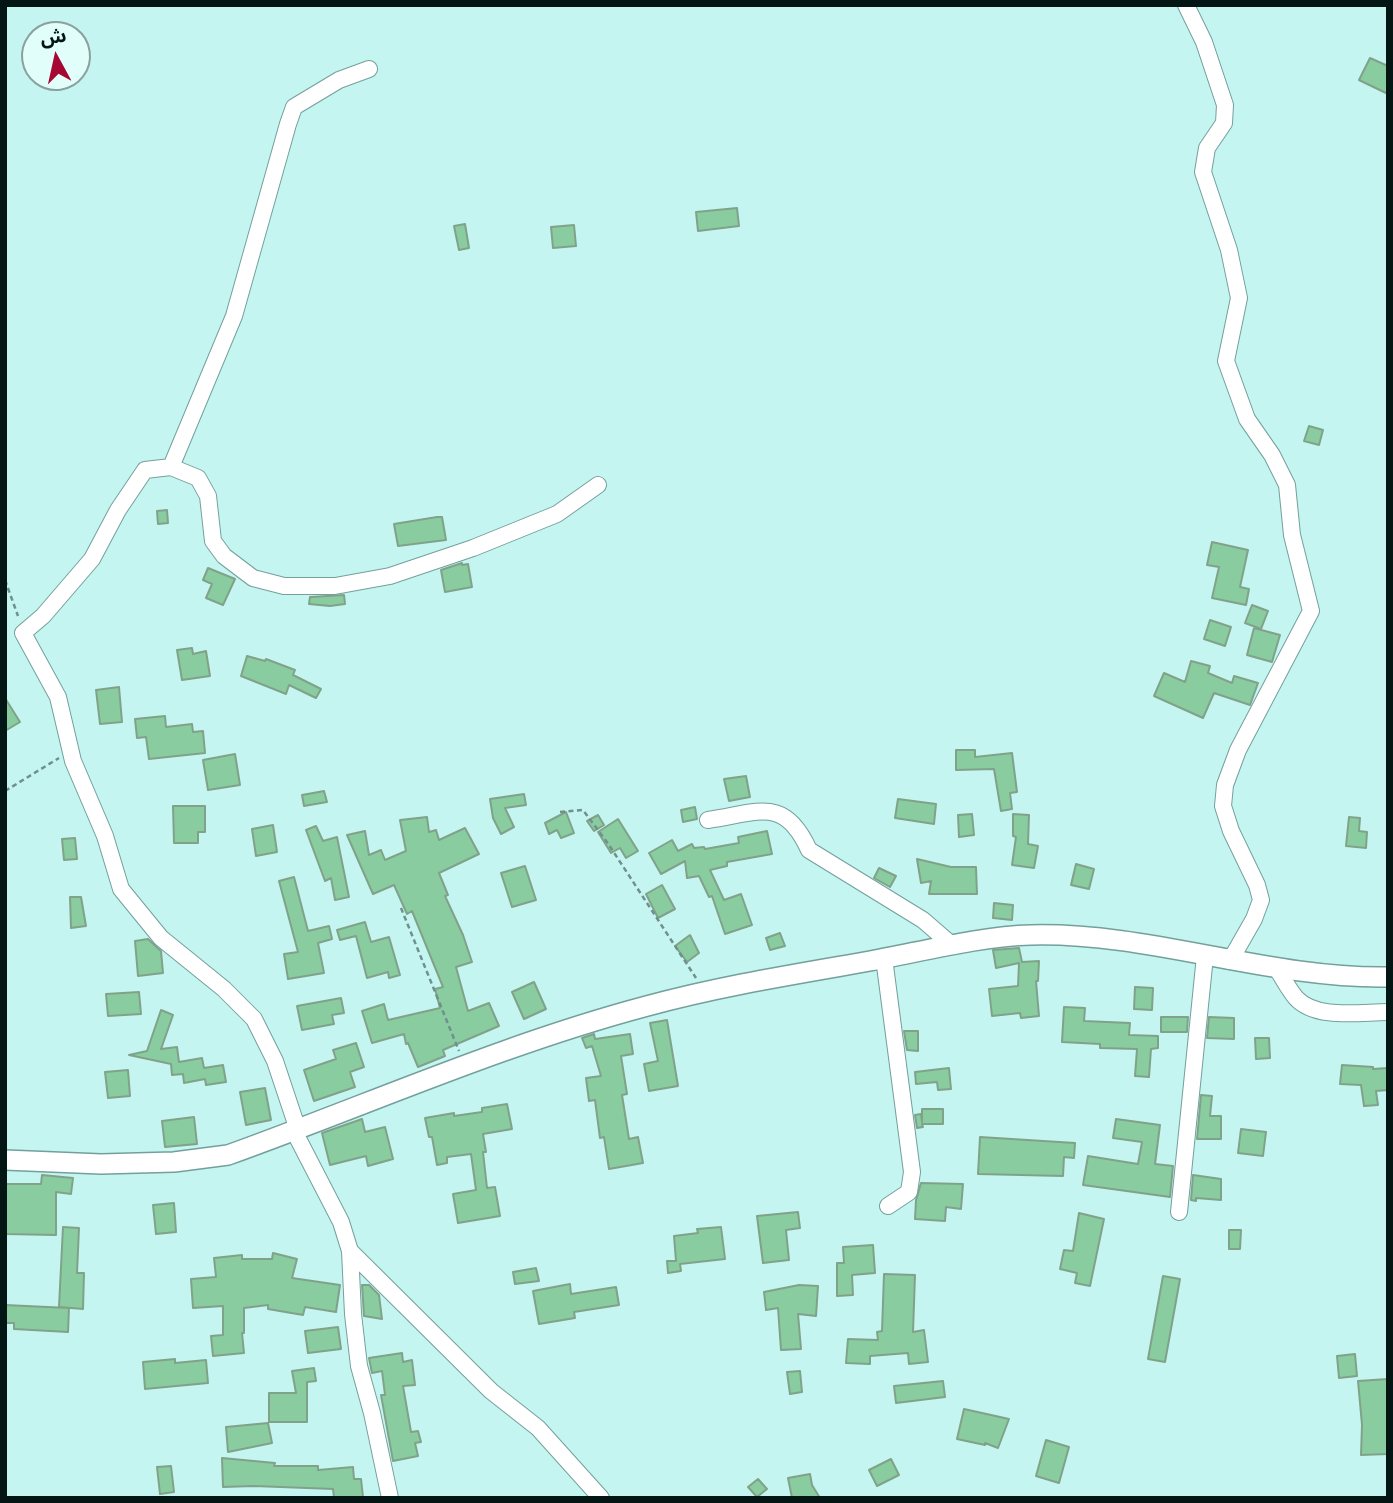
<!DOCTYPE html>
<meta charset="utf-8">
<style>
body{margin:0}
#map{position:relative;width:1393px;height:1503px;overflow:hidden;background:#c5f5f0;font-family:"Fira Sans Condensed","Noto Sans Arabic",sans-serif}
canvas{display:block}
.frame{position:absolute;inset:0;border:7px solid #041614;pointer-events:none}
.north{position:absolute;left:21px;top:21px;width:70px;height:70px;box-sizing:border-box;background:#e2fefb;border:2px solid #89a19f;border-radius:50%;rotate:352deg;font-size:19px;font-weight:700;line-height:28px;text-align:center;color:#041614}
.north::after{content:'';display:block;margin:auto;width:24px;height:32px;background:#a50832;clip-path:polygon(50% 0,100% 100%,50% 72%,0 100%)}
</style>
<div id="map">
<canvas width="1393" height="1503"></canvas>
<div class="frame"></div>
<div class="north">ش</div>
</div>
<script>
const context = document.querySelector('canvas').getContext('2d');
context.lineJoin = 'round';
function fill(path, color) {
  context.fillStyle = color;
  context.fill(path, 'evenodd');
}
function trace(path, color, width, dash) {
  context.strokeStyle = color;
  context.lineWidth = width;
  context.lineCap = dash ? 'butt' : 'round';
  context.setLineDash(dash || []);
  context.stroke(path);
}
const building = new Path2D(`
 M1370,58l18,8v28l-29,-14z
 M737,208l2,18 -41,5 -2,-19z
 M465,224l4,24 -10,2 -5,-24z
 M574,225l2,21 -23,2 -2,-21z
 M1309,426l14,4 -4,15 -15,-4z
 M167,510l1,13 -10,1 -1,-13z
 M437,517h5l4,23 -48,6 -4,-22z
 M1212,542l36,8 -8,37 9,2 -3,16 -34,-7 7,-31 -12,-2z
 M462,563v2l6,-1 4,23 -27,5 -4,-22z
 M208,568l27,11 -12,26 -17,-7 6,-14 -9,-4z
 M344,595l1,9 -15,2 -21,-2 1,-7z
 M1252,605l16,6 -7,18 -16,-6z
 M1210,620l21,7 -6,19 -21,-7z
 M1254,628l26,7 -8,27 -25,-7z
 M192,648l1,6 13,-3 4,25 -28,4 -5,-30z
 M247,656l18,5 1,-2 29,11 -2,5 28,14 -5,9 -27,-13 -3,9 -45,-18z
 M1191,661l19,5 -2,7 24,10 2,-7 24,7 -8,22 -36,-12 -11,25 -49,-22 10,-23 21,9z
 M119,687l3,35 -22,2 -4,-34z
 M5,698l15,24 -15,9z
 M165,716l1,11 26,-3 1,8 10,-1 2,22 -56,6 -3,-22 -9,1 -2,-19z
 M956,750h19v7l37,-4 5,39 -7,1 2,16 -11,2 -7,-42 -38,1z
 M235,754l5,31 -32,5 -5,-30z
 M746,776l4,21 -21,4 -5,-22z
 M324,791l3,11 -23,4 -2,-11z
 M524,794l2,11 -21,3 9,19 -13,7 -8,-16 -3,-19z
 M898,799l38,5 -2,20 -39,-6z
 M173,806h32v26h-7v11h-24z
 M695,807l2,12 -14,3 -2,-12z
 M566,812l8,21 -13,5 -4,-8 -8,4 -4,-11z
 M972,814l2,21 -15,2 -1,-22z
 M1013,814l16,1 -1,29 10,2 -4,22 -22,-3 4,-28 -3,-1z
 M598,815l6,10 -10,6 -7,-10z
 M427,817l2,15 7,-2 3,10 26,-12 14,26 -40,19 9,22 -3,1 18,39 9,27 -16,5 12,44 21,-8 10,23 -56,24 2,6 -27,11 -10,-24 -2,1 -2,-10 -32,9 -10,-32 22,-7 4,16 52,-12 -5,-19 8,-2 -31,-76 -5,3 -13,-29 -21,9 -26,-59 18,-4 4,24 12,-5 4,10 21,-9 -6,-31z
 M1349,817l11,1 -1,13 8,1 -1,16 -20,-2z
 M618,819l20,32 -12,7 -6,-10 -9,5 -13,-21z
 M273,825l4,27 -21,4 -4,-27z
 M316,826l7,15 14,-4 12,60 -14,3 -4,-22 -6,3 -19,-51z
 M767,831l5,23 -45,8v4l-17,4 14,30 17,-6 11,31 -27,9 -13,-38 -3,1 -10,-21 -12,2 -2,-17 -24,13 -12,-21 23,-13 6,11 14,-7 2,4 10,-1 1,2 34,-6 -1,-6z
 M75,838l2,21 -13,1 -2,-21z
 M917,859l34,8h25l1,27h-48l2,-13 -10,2z
 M1076,864l18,5 -5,20 -18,-4z
 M525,866l11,34 -24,7 -11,-34z
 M879,868l17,8 -6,11 -16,-9z
 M294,877l14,54 21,-5 3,13 -14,4 6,30 -36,6 -4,-25 14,-2 -19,-71z
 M662,885l13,24 -17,9 -12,-24z
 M70,897h11l5,29 -15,2z
 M994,903l19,2 -1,15 -19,-2z
 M365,922l6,20 18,-5 11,38 -11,3 -1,-6 -21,6 -11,-42 -16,4 -3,-10z
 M780,933l5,13 -15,4 -4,-12z
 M690,935l9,18 -12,9 -12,-16z
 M148,939l13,12 2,22 -25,3 -3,-35z
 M1019,948l3,14 17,-1 -1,20h-2l3,35 -18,2 -1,-5 -28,3 -3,-27 29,-3 1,-23 -23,5 -3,-18z
 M534,982l12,27 -22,10 -12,-27z
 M1135,987l18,1 -1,22 -18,-1z
 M139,992l2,22 -33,2 -2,-22z
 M341,998l3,15 -12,2 2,9 -32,6 -5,-24z
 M1064,1007l21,1 -1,13 46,2 -1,12 29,1v12l-7,1 -2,28 -14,-1 2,-27 -37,-1v-4l-38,-2z
 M161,1010l12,5 -12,34 16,-2 2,15 23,-4 2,10 19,-3 3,17 -20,3 -1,-6 -21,4 -1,-9 -11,1 -1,-11 -42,-9 18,-4z
 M1161,1017h27l-1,15h-26z
 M1209,1017l25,1v21l-27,-1z
 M667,1020l11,66 -29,5 -5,-27 14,-3 -8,-38z
 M904,1031h14v20l-11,-1z
 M594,1034l1,5 35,-5 3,20 -12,2 6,38 -5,1 7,44 9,-2 5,26 -34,6 -5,-32 -4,1 -5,-38 -6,1 -3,-23 15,-2 -9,-30 -6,2 -4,-10z
 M1255,1038h14l1,20 -14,1z
 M356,1043l8,24 -14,5 5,15 -41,14 -10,-31 32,-11 -3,-9z
 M1342,1065l31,2v2l15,-1v22l-12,1 2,14 -14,1 -3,-21 -21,-1z
 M949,1068l2,21 -13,1 -1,-8 -21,2 -1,-12z
 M128,1070l2,26 -22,2 -3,-26z
 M265,1088l6,32 -25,5 -6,-33z
 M1201,1095l11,1 -2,20h11v23h-24z
 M507,1104l5,25 -29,5 3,18h-3l4,36 8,-1 5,29 -42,7 -5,-29 23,-4 -5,-36 -24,3v6l-10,2 -5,-28h-3l-4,-19 29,-5v3l28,-4v-4z
 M922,1109h21v15h-21l1,3 -6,1 -2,-13 6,-1 1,8z
 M194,1117l3,27 -32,3 -3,-26z
 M362,1119l3,13 20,-5 8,32 -25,7 -2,-10 -36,9 -8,-32z
 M1116,1119l44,6 -5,39 18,2 -3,31 -87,-12 5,-29 50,8 4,-22 -29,-4z
 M1241,1129l25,3 -3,24 -25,-3z
 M980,1137l95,6 -1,15 -10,-1 -1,19 -85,-2z
 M42,1175l31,3 -2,16 -15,-2v43l-51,-1v-50h36z
 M1193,1175l28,4v21l-25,-2v3l-5,-1z
 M921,1183l42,1 -2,25 -15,-2 -1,14 -30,-2 1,-19z
 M174,1203l2,29 -20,2 -3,-29z
 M798,1212l2,16 -14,2 3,30 -26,3 -6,-47z
 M1079,1213l25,6 -14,67 -15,-3 2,-10 -17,-4 4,-19 9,1z
 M63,1227l16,1 -2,45h7l-1,36 -24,-2z
 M721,1227l4,32 -45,5 1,7 -13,2 -1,-12h9l-2,-25 24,-3 -1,-4z
 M1229,1230h12l-1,19h-11z
 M873,1245l2,28 -23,2 1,20 -16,1v-33h7l-1,-16z
 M273,1253l24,6 -5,19 48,7 -4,27 -31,-5 -2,8 -35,-6v-4l-24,3v25h-2l2,20 -31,3 -2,-20 12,-1v-29l-30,2 -2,-29 25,-2 -2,-19 28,-3v4h30z
 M536,1268l3,13 -24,3 -2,-12z
 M884,1274l31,1 -2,57 11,-2 4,32 -19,2 -1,-11 -38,3v8l-24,-1 2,-24 30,1 -1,-8 5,-1z
 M1163,1276l17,3 -15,83 -17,-3z
 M570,1284l1,10 45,-7 3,18 -45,7 1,6 -36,6 -6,-33z
 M362,1285h7l10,10 3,24 -18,-3z
 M799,1285l19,1 -2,30 -18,-2 3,35 -20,1 -3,-42 -12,2 -2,-18z
 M5,1305l64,3 -1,24 -54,-3v-6h-9z
 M338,1327l3,22 -33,4 -3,-22z
 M402,1353l1,9 9,-2 3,25 -12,1 8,46 7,-1 3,11 -6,1 3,13 -25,5 -12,-66h4l-3,-24 -10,2 -3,-15z
 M1355,1354l2,22 -18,2 -2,-22z
 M175,1359v4l31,-3 2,23 -63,6 -2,-27z
 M314,1368l2,13 -9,1v40h-38v-29h27l-4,-22z
 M800,1371l2,21 -12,2 -3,-22z
 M1388,1379v75l-27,1 1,-30 -4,-44z
 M943,1381l2,16 -49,6 -2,-17z
 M964,1409l45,10 -11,29 -13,-5v2l-28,-6z
 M268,1423l4,20 -44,9 -2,-25z
 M1046,1440l23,7 -10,36 -23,-7z
 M222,1458l53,5 -1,3h44v4l35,-3 1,12h7l2,18 -29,1 -1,-9 -79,-3 -31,1z
 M891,1459l8,16 -22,11 -8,-16z
 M171,1466l3,26 -14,2 -3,-27z
 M810,1474l2,11 8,13h-28l-4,-20z
 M758,1479l9,10 -10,8 -9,-10z`);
const path = new Path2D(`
 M5,580l13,36
 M5,791l54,-33
 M560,812l23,-2 26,35 87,133
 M401,908l58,143`);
const minor = new Path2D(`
 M1186,5l18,37 21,63 -1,18 -17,25 -4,24 26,78 10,48 -13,63 21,58 25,36 15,30 5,50 19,76 -73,139 -13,35 -2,21 8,25 26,54 4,15 -7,19 -24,42
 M171,467l27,11 10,18 5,45 11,15 29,22 31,8h51l55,-10 83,-28 84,-34 41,-29
 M708,820c50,-7 76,-25 101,30l114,70 30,26
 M884,958l28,214 -3,20 -21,14
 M1277,969c6,9 12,21 19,29 20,22 64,14 92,14
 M298,1130l-23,-69 -21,-42 -30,-30 -63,-51 -40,-49 -16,-53 -32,-75 -15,-64 -35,-64 20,-17 49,-57 26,-49 27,-40 26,-3 63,-151 54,-192 6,-17 45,-27 30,-11
 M294,1131l47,91 9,29 3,63 6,52 13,47 18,85
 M1179,1212l26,-256
 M350,1251l141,140 47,37 63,70`);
const major = new Path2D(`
 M5,1160l96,4 73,-2 54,-7c139,-50 276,-111 419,-149 73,-20 149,-32 223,-45 50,-9 111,-25 161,-26 120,-3 236,44 357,42`);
fill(building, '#89cc9f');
trace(building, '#81a28a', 2);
trace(minor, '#73a09c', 18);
trace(major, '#73a09c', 22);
trace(path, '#6e918d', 2.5, [5, 3.5]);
trace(minor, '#fff', 16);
trace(major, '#fff', 19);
</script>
